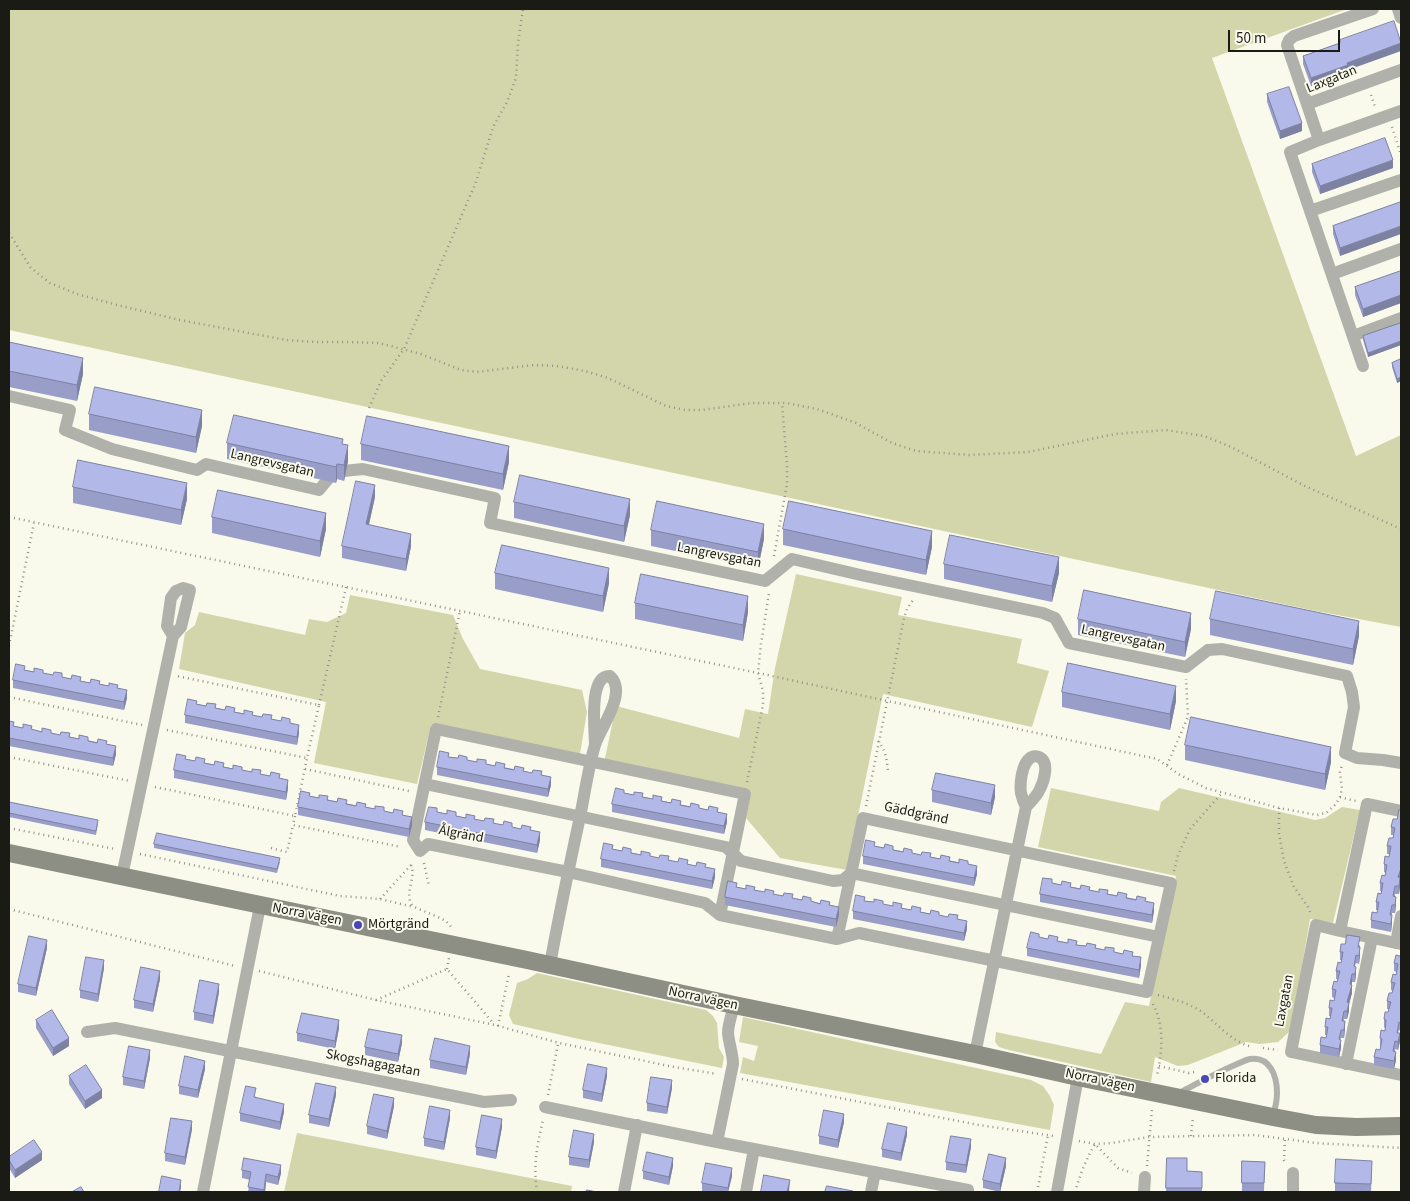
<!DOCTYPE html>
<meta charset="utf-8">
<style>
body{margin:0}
#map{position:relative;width:1410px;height:1201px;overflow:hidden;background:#f9faeb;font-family:"Source Sans 3",sans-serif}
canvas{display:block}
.frame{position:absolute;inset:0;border:10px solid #1b1b16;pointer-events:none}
.scale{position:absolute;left:1228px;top:30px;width:112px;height:22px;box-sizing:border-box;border:2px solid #1b1b16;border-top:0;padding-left:6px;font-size:15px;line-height:18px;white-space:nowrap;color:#1b1b16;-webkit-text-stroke:4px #f9faeb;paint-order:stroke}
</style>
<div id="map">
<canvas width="1410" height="1201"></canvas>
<div class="frame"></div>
<div class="scale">50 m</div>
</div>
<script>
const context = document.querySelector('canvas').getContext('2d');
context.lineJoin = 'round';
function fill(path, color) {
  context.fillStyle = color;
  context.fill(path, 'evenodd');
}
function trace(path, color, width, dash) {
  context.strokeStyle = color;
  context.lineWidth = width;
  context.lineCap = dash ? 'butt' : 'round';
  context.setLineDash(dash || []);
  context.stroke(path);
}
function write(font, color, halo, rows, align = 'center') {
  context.font = font + ' "Source Sans 3",sans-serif';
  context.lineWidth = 4;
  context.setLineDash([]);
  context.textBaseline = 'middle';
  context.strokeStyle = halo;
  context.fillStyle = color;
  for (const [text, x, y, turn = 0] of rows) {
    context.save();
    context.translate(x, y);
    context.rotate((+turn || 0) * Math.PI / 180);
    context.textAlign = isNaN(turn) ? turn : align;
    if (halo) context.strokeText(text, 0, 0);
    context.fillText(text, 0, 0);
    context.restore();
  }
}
const green = new Path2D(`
 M9,9h1338l-135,49 144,398 45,-21v192l-90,-17 -1302,-280z
 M796,574l106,23 -4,18 124,24 -5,24 32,8 -17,56 -149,-33 -36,176 -67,-12 -34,-40 5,-25 -147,-30 12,-57 123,32 6,-29 23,5 7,-46z
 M350,595l103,20 10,24 17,30 102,21 5,22 -7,42 -149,-29 -14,59 -103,-21 12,-61 -147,-33 6,-36 10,-8 4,-13 106,23 4,-16 18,3 19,-9z
 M1051,788l108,23 2,-9 18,-14 136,32 10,-2 17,-11 18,3 -27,113 -23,-4 -19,110 -3,4 -10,9 -18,2 -14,-2 -58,23 -10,1 -23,-9 -4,25 -142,-32 -10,-3 -4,-5 1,-10 105,22 24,-52 24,4 27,-130 -138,-29z
 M537,973l169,37 7,6 4,7 2,25 5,9 -2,11 -143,-29 -66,-15 -4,-9 8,-32 11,-4z
 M743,1017l288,63 12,6 7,10 4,9 -4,25 -310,-57 3,-16 11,4 4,-15 -19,-4z
 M297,1133l275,53 -1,6h-287z`);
const path = new Path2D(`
 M1371,95l4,12
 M1392,127l9,28
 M9,233l22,35 19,15 27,11 40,11 63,15 106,20 28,2h30l35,1 42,11 40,16 16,2 57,-7 23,1 28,5 23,7 58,28 19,4h17l50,-7h34l31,6 39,14 36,20 24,8 54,4 58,-3 87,-18 51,-4 38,6 25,10 76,40 96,43
 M369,408l12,-27 23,-32 72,-167 17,-55 14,-25 9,-24 2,-35 5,-34
 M9,517l749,156 399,86 23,16 26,13 73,20 38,7 9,-2 10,-9 4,-7 2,-8 -2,-17 2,-7
 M774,556l13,-72v-19l-5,-62
 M9,646l25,-123
 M9,697l133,28
 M319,705l27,-118
 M438,717l22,-106
 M167,730l140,28 12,-53 -142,-29
 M878,741c8,9 9,20 10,31
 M9,757l121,24
 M1167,765l21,-48 -2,-38
 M305,769l104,22
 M747,782l16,-77v-14l-5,-18 3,-29 8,-51
 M155,787l140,29 12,-58
 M1340,797l16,4
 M866,806l38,-188 3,-9 6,-9
 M1279,808v26l5,27 10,26 14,20 3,7
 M295,816l-2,9 108,22
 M9,828l106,21
 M271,848l16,4 6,-27
 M140,854l200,42 40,3 34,8
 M424,863l5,23
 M411,865c6,14 -9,31 3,42l24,10 8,4 6,7
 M1174,871l4,-16 12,-26 32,-36
 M380,899l31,-34
 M9,909l226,57
 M447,969l2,-11
 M259,971l117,29 119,25 64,18 115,24 43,7
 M1158,995c15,4 28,7 41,15 17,11 32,33 54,37
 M376,1000l71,-31 47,55
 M1153,1004c12,24 9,47 4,72
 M498,1026l11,-52
 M1263,1048l15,2
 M1159,1066l30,7 5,-1
 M742,1079l237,46 75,11
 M548,1095l10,-51
 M1191,1136l2,-19
 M1285,1140l-1,20 2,3
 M1079,1141l16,3 17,-1 37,-6 106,-2 61,8 85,5
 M1147,1166l5,-57
 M537,1192c-4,-27 0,-46 6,-72
 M1037,1192l11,-57
 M1075,1192c5,-17 11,-33 20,-48l23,24 14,5`);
const lane = new Path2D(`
 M1179,1093c19,-10 37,-20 56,-28 5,-2 10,-5 15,-6 20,-3 27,17 27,34 0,8 -2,16 -4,23`);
const street = new Path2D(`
 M1398,9l3,9
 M1307,104l-20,-59 2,-5 5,-4 79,-27
 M1319,140l-12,-36 94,-34
 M1310,211l91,-31
 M1332,274l69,-25
 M1353,336l48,-18
 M1363,366l-73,-214 29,-12 82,-29
 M9,396l61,14 -5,20 47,19 85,21 9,-6 113,26 15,-18 29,-3 132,29 -5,25 275,58 27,-22 73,17 178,37 12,5 14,25 117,24 22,-17 14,-1 125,27 5,16 2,15 -9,46 12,5 26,2 18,3
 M425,784l301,63 15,14 92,20 10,-1 8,-7 308,64
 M1401,811l-34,-7 -27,127 -24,-6 -25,127 110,23
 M122,876l51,-240 8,-9 9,-37 -7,-2 -7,3 -5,7 -4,28 6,10
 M720,915l25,-121 -309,-65 -23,111 7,11 8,-7 140,28 137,31 15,12 117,24 22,-6 288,59 24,-109 -308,-65 -26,121
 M1340,931l61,13
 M1396,943l5,-27
 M550,965c9,-51 20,-102 31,-153 4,-21 8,-47 14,-67 6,-19 33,-52 15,-69 -22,-1 -15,55 -15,69
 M87,1032l28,-4 369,74 27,-2
 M975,1054l51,-247c5,-5 11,-11 14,-18 4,-8 10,-27 -1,-32 -16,-6 -20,26 -18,36 1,5 3,10 5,14
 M1346,1064l26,-126
 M545,1107l172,35 251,48v2
 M717,1142l16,-78c0,-10 -4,-20 -5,-31 0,-9 4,-19 6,-28
 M203,1192l57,-286
 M624,1192l13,-67
 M746,1192l8,-43
 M871,1192l4,-20
 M1057,1192l21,-115
 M1144,1192l1,-15
 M1293,1192v-19`);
const secondary = new Path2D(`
 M9,853l518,107 207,45 241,49 103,23 195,40 43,8 40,2 45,-1`);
const wall = new Path2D(`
 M1340,40l8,30v3l-37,13 -8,-22v-8l37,-13z
 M1267,94l35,37 -22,8 -13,-37z
 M1312,164l81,4 -73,26 -8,-22z
 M1401,202l-61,54 -7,-22v-8z
 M1401,271v32l-38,14 -8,-22v-8z
 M1401,323v22l-33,12 -5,-17v-4z
 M9,342l74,32 -6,27 -68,-14z
 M1401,359v22l-4,2 -5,-16v-4z
 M89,414l113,12 -6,27 -107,-23z
 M227,443l116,1 5,17 -4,20 -7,-2 -1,4 -109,-24z
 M361,444l148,18 -6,28 -142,-30z
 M73,487l114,12 -6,26 -108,-22z
 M375,497l-6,28 42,21 -5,25 -64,-13v-12z
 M514,502l116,13 -6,27 -110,-24z
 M212,517l114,12 -6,28 -108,-24z
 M783,529l149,18 -6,28 -143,-30z
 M651,530l113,9 -6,29 -107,-22z
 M944,564l115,9 -7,29 -108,-23z
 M495,573l114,10 -6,29 -108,-23z
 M635,603l113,9 -5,29 -108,-22z
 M1078,619l113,10 -6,28 -107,-22z
 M1210,619l149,17 -6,29 -143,-30z
 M25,670l93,18 9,10 -3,12 -111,-22v-8z
 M1062,692l114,9 -6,29 -108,-23z
 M197,704l93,19 9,10 -2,12 -112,-22v-8z
 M9,721l5,5 93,18 9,10 -3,12 -104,-20z
 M1185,745l146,17 -6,28 -140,-30z
 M449,757l75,14 27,14 -3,12 -111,-22v-8z
 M186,759l94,19 8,10 -2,12 -112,-22v-8z
 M932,790l63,7 -4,18 -59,-13z
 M624,793l94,19 9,10 -3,12 -112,-22v-8z
 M310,796l74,15 28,14 -3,12 -111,-22v-8z
 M9,802l89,22 -2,11 -87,-18z
 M437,812l94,19 9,9 -3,13 -112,-23v-8z
 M1397,819l3,67 -1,8h-4v2l1,9 -1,8h-3v10l-1,9 -20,-4v-8l6,-7v-3h-1v-8l5,-8v-3h-1v-8l5,-7 1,-3 -2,-1v-8l5,-7v-3h-2v-8l6,-8v-3h-2v-8z
 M154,844l126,18 -3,11 -123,-25z
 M875,846l93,18 9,10 -3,12 -111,-22v-8z
 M613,849l75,15 27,13 -3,12 -111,-22v-8z
 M1052,883l94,18 8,10 -2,12 -112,-21v-8z
 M737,887l93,18 9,10 -3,12 -111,-22v-8z
 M865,901l93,18 9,10 -3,12 -111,-22v-8z
 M1039,937l94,19 8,9 -2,13 -112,-22v-8z
 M1360,945v10l-1,9 -3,-1 -1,3 1,9 -1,7h-3v11l-3,11v7l-2,8h-3v2l1,8 -1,9h-3l-1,2 1,8 -2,9 -19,-4v-8l6,-7v-3h-1v-8l5,-8v-3h-1v-8l5,-7v-3l-2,-1v-8l5,-7 1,-3h-2v-8l5,-8 1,-3h-2v-8z
 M47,948l-11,48 -18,-4v-8z
 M1401,951v80l-2,-1 -1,3 2,8 -2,9 -3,-1v2l1,9 -2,9 -20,-4v-8l6,-7 1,-4h-1v-8l5,-7v-3l-1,-1v-8l4,-7 1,-3h-2v-8l5,-8 1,-2 -2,-1v-8l5,-7 1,-3 -3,-1v-8l6,-7z
 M104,968l-6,34 -18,-4v-8z
 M160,979l-7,33 -19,-4v-8z
 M219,992l-6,32 -19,-4v-8z
 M36,1020l33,26 -16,10 -17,-28z
 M339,1028l-4,21 -38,-8v-8z
 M402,1043l-4,19 -33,-7v-8z
 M470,1054l-4,21 -36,-7v-8z
 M150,1058l-6,31 -21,-4v-8z
 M205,1069l-7,29 -19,-4v-8z
 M69,1076l33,22 -17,11 -16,-25z
 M607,1076l-5,26 -19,-4v-8z
 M672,1088l-5,26 -20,-3v-8z
 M336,1095l-7,32 -20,-4v-8z
 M256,1096v1l28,15 -4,18 -40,-9v-8z
 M394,1106l-7,33 -20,-5v-8z
 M450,1118l-6,32 -20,-4v-8z
 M844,1122l-6,26 -19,-4v-8z
 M502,1127l-6,32 -20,-4v-8z
 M192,1129l-7,36 -20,-4v-8z
 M907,1135l-6,26 -19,-4v-8z
 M594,1142l-5,26 -20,-3v-8z
 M971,1147l-5,26 -20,-3v-8z
 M9,1157l33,3 -27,18 -6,-10z
 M1167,1158l20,13 15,1v20h-36z
 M1242,1161l23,1 -1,29h-22z
 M673,1166l-4,19 -26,-6v-8z
 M1006,1166l-6,26 -17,-4v-8z
 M1372,1169l-1,23 -36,-1v-8z
 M242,1170l39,3 -3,12 -12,-3 -1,10h-17l2,-12 -8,-2z
 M732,1176l-4,16h-18l-8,-1v-8z`);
const shadedWall = new Path2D(`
 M1401,43v8l-53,19v3l-37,13v-8l36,-15z
 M1302,123v8l-22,8v-8z
 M1393,160v8l-73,26v-8z
 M1401,226v8l-61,22v-8z
 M1401,295v8l-38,14v-8z
 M1401,341v4l-33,12v-4z
 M83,358v16l-6,27v-16z
 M1401,377v4l-4,2v-4z
 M202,410v16l-6,27v-16z
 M348,445v16l-4,20v-16z
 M509,446v16l-6,28v-16z
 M337,464v15l-1,4v-16z
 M187,483v16l-6,26v-15z
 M375,485v12l-9,39v-12z
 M630,499v16l-6,27v-16z
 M326,513v16l-6,28v-16z
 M764,524v15l-6,29v-16z
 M932,531v16l-6,28v-15z
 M411,534v12l-5,25v-12z
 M1059,557v16l-7,29v-16z
 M609,568v15l-6,29v-16z
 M748,596v16l-5,29v-16z
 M1191,613v16l-6,28v-15z
 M1359,621v15l-6,29v-16z
 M1176,686v15l-6,29v-16z
 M127,690v8l-3,12v-8z
 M299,725v8l-2,12v-8z
 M116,746v8l-3,12v-8z
 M1331,747v15l-6,28v-16z
 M551,777v8l-3,12v-8z
 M288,780v8l-2,12v-8z
 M995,785v12l-4,18v-12z
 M727,814v8l-3,12v-8z
 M412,817v8l-3,12v-8z
 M540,832v8l-3,13v-8z
 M977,866v8l-3,12v-8z
 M1401,868l-1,18 -1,8 -1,-17z
 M715,869v8l-3,12v-8z
 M1396,897v8l-1,8v-8z
 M1154,903v8l-2,12v-8z
 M839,907v8l-3,12v-8z
 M1392,915v8l-1,9v-8z
 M967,921v8l-3,12v-8z
 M47,940v8l-11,48v-8z
 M1360,947v8l-1,9v-8z
 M1141,957v8l-2,13v-8z
 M104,960v8l-6,34v-8z
 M1356,967v8l-1,7v-8z
 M160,971v8l-7,33v-8z
 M1352,974v8l-1,7 1,-4v8l-3,11v7l-2,8v-17z
 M219,984v8l-6,32v-8z
 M339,1020v8l-4,21v-8z
 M1345,1021v8l-1,9v-8z
 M1400,1033v8l-2,9v-8z
 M402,1035v8l-4,19v-8z
 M69,1038v8l-16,10v-8z
 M1341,1040v8l-2,9v-8z
 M470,1046v8l-4,21v-8z
 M150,1050v8l-6,31v-8z
 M1396,1052v8l-2,9v-8z
 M205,1061v8l-7,29v-8z
 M607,1068v8l-5,26v-8z
 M672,1080v8l-5,26v-7z
 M336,1087v8l-7,32v-8z
 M102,1090v8l-17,11v-8z
 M394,1098v8l-7,33v-8z
 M284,1104v8l-4,18v-8z
 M450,1110v8l-6,32v-8z
 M844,1114v8l-6,26v-8z
 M502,1119v8l-6,32v-8z
 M192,1121v8l-7,36v-8z
 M907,1127v8l-6,26v-8z
 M594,1134v8l-5,26v-8z
 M971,1139v8l-5,26v-8z
 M42,1152v8l-27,18v-8z
 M673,1158v8l-4,19v-8z
 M1006,1158v8l-6,26v-8z
 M281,1165v8l-3,12v-8z
 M732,1168v8l-4,16v-4z
 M266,1174v8l-1,10h-1z
 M181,1180v8l-1,4h-1z
 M790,1180l-1,12h-2z`);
const building = new Path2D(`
 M1394,21l7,22 -54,20 1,2 -37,13 -8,-22 37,-13v-3z
 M1289,87l13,36 -22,8 -13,-37z
 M1385,138l8,22 -73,26 -8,-22z
 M1401,202v24l-61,22 -7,-22z
 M1401,271v24l-38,14 -8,-22z
 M1401,323v18l-33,12 -5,-17z
 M9,342l74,16 -6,27 -68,-14z
 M1401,359v18l-4,2 -5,-16z
 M95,387l107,23 -6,27 -107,-23z
 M234,415l109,24 -1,5 6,1 -4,20 -7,-1 -1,3 -109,-24z
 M367,416l142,30 -6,28 -142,-30z
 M78,460l109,23 -6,27 -108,-23z
 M520,475l110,24 -6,27 -110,-24z
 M356,481l19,4 -9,39 45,10 -5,25 -64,-13z
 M218,490l108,23 -6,28 -108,-24z
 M657,501l107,23 -6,28 -107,-22z
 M789,501l143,30 -6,29 -143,-31z
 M950,535l109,22 -7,29 -108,-22z
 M502,545l107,23 -6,28 -108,-23z
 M641,574l107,22 -5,29 -108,-22z
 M1084,590l107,23 -6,29 -107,-23z
 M1216,591l143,30 -6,28 -143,-30z
 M1068,663l108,23 -6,28 -108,-22z
 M16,664l9,2 -1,4 10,2v-4l9,2v3l10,2 1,-3 8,1v4l9,2 1,-4 9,2 -1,4 10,2 1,-4 9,2 -1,3 10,2v-3l9,2 -1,3 10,2 -3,12 -111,-22z
 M188,699l9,2 -1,3 10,2 1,-3 9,1 -1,4 10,2 1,-4 9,2 -1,4 10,2v-4l9,2 -1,3 10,2 1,-3 9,1 -1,4 10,2 1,-4 8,2v4l9,2 -2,12 -112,-22z
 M1191,717l140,30 -6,27 -140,-29z
 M9,721l5,1 -1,4 10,2v-4l9,2 -1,3 11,3v-4l9,2v3l9,2 1,-3 9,1 -1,4 10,2v-4l9,2v4l9,2 1,-4 9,2 -1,3 10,2 -3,12 -104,-20z
 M440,751l9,2 -1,4 10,1 1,-3 8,2v3l10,2v-3l9,1v4l9,2 1,-4 9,2 -1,4 10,2 1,-4 9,2 -1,3 9,2 1,-3 9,1 -1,4 10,2 -3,12 -111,-22z
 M177,754l9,2 -1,3 10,2 1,-4 9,2 -1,4 10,2 1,-4 9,2 -1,4 10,2v-4l9,2v3l10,2v-3l9,1 -1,4 10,2 1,-4 9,2 -1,4 9,2 -2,12 -112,-22z
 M936,773l59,12 -4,18 -59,-13z
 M616,788l8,2v3l10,2v-3l9,1 -1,4 11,2v-4l9,2 -1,4 10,2 1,-4 9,2 -1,4 10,2 1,-4 8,2v3l9,2 1,-4 9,2 -1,4 10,2 -3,12 -112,-22z
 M301,791l9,2 -1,3 10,2v-3l9,1 -1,4 10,2 1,-4 9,2 -1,4 10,2 1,-4 9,2 -1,3 10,2v-3l9,1v4l9,2 1,-4 9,2 -1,4 10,2 -3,12 -111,-22z
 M9,802l89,18 -2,11 -87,-18z
 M429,807l8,1v4l10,2v-4l9,2v4l10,2v-4l9,2 -1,3 10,2 1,-3 9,1 -1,4 10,2 1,-4 8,2v4l9,2 1,-4 9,2 -1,3 10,2 -3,13 -112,-23z
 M1399,810h2v58l-3,9 2,1 -1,8h-4l-2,10 3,1 -1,8h-3l-2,10h2l-1,9 -20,-4 1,-8 5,1 2,-11h-3l2,-9 3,1 2,-11h-3l2,-8 3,1 2,-11 -3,-1 1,-8 4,1 2,-11h-4l2,-8h4l2,-10 -4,-1 2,-8h4z
 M157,833l123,25 -3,11 -123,-25z
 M866,840l9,2 -1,4 10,2 1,-4 8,2v4l10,2 1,-4 8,2v3l9,2 1,-3 9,1 -1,4 10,2 1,-4 9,2 -1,4 10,2v-4l9,2v3l9,2 -3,12 -111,-22z
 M604,843l9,2 -1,4 10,2 1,-4 8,2v4l10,2v-4l9,2v3l9,2 1,-3 9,1 -1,4 10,2 1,-4 9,2 -1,4 9,2 1,-4 9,2 -1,3 10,2 -3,12 -111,-22z
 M1043,878l9,1v4l9,2 1,-4 9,2 -1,4 10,2 1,-4 9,2 -1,3 10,2v-3l9,1 -1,4 10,2 1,-4 9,2 -1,4 10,2 1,-4 9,2 -1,3 9,2 -2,12 -112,-21z
 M728,881l9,2 -1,4 10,2v-4l9,2 -1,3 11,2v-3l9,2 -1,3 10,2 1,-3 9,1 -1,4 10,2 1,-4 8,2v3l9,3 1,-4 9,2 -1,3 10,2 -3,12 -111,-22z
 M856,895l9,2 -1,4 10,1v-3l9,2v3l10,2v-4l9,2 -1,4 10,2 1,-4 9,2 -1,4 10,2 1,-4 8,2v3l9,2 1,-3 9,1 -1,4 10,2 -3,12 -111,-22z
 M1031,932l8,2v3l9,2 1,-4 9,2 -1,4 11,2v-4l9,2 -1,4 10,1 1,-3 9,2 -1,3 10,2v-3l9,1v4l9,2 1,-4 9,2 -1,4 9,1 -2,13 -112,-22z
 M1347,935l13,2 -2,10h2l-1,9 -3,-1 -2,11 2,1 -1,7h-3l-2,10 2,1 -5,17 2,1 -2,8h-3l-2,10h3l-1,9h-3l-2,9 2,1 -2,9 -19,-4 1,-8 5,1 2,-11h-3l1,-9 4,1 2,-11h-3l1,-8 4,1 2,-11 -4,-1 2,-8 3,1 3,-11h-4l2,-9 3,1 2,-11h-3l1,-8h4z
 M29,936l18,4 -11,48 -18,-4z
 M1401,951v72l-2,-1 -2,11h3l-2,9 -3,-1 -2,10 3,1 -2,9 -20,-4 2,-8 4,1 2,-11 -2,-1 1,-8 4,1 1,-11 -2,-1 1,-7h3l3,-10 -4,-1 2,-8h3l3,-10 -4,-1 2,-8 3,1 2,-11 -4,-1 2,-8 4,1z
 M86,957l18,3 -6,34 -18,-4z
 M141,967l19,4 -7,33 -19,-4z
 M200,980l19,4 -6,32 -19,-4z
 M52,1010l17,28 -16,10 -17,-28z
 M302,1013l37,7 -4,21 -38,-8z
 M369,1029l33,6 -4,19 -33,-7z
 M435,1038l35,8 -4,21 -36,-7z
 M129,1046l21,4 -6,31 -21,-4z
 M185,1056l20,5 -7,29 -19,-4z
 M588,1064l19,4 -5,26 -19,-4z
 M86,1065l16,25 -17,11 -16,-25z
 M651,1077l21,3 -5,27 -20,-4z
 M316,1083l20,4 -7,32 -20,-4z
 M246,1086l10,2 -2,9 30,7 -4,18 -40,-9z
 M374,1094l20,4 -7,33 -20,-5z
 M430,1106l20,4 -6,32 -20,-4z
 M824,1110l20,4 -6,26 -19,-4z
 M482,1115l20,4 -6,32 -20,-4z
 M171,1118l21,3 -7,36 -20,-4z
 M888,1123l19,4 -6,26 -19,-4z
 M574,1130l20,4 -5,26 -20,-3z
 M951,1136l20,3 -5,26 -20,-3z
 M34,1140l8,12 -27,18 -6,-10v-3z
 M647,1152l26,6 -4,19 -26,-6z
 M989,1154l17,4 -6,26 -17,-4z
 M244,1158l37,7 -3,12 -12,-3 -2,16 -16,-3 3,-15 -9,-2z
 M1167,1158h20v13l15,1v16h-36z
 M1336,1159l36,2 -1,23 -36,-1z
 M1242,1161l23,1 -1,21h-22z
 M706,1163l26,5 -4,20 -26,-5z
 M764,1175l26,5 -3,12h-26z
 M162,1176l19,4 -2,12h-20z
 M827,1186l26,5v1h-28z
 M81,1187l3,5h-12z
 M587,1190l10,2h-11z`);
const markers = [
 [358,925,5,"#4b45bc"],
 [1205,1079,5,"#4b45bc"]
];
const streetNames = [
 ["Laxgatan",1332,80,-22],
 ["Langrevsgatan",272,464,13],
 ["Langrevsgatan",719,556,11],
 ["Langrevsgatan",1123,639,12],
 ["Gäddgränd",916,814,12],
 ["Ålgränd",461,835,11],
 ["Norra vägen",307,915,11],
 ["Norra vägen",703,999,12],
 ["Laxgatan",1285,1001,-79],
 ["Skogshagagatan",373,1064,11],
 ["Norra vägen",1100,1081,12]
];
const poiNames = [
 ["Mörtgränd",368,925],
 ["Florida",1215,1079]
];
fill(green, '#d3d5aa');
trace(path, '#919288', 2.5, [1, 4]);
trace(lane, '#b0b1aa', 6);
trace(street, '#b0b1aa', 12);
trace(secondary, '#8d8e84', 18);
fill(wall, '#999ec8');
fill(shadedWall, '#7d81a2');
fill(building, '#b2b8e8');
trace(building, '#7d81a2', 1);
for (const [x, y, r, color] of markers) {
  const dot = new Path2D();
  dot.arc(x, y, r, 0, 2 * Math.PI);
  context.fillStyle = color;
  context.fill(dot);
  trace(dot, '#f9faeb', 2);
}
write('14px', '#1b1b16', '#f9faeb', streetNames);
write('14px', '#1b1b16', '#f9faeb', poiNames, 'left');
</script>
